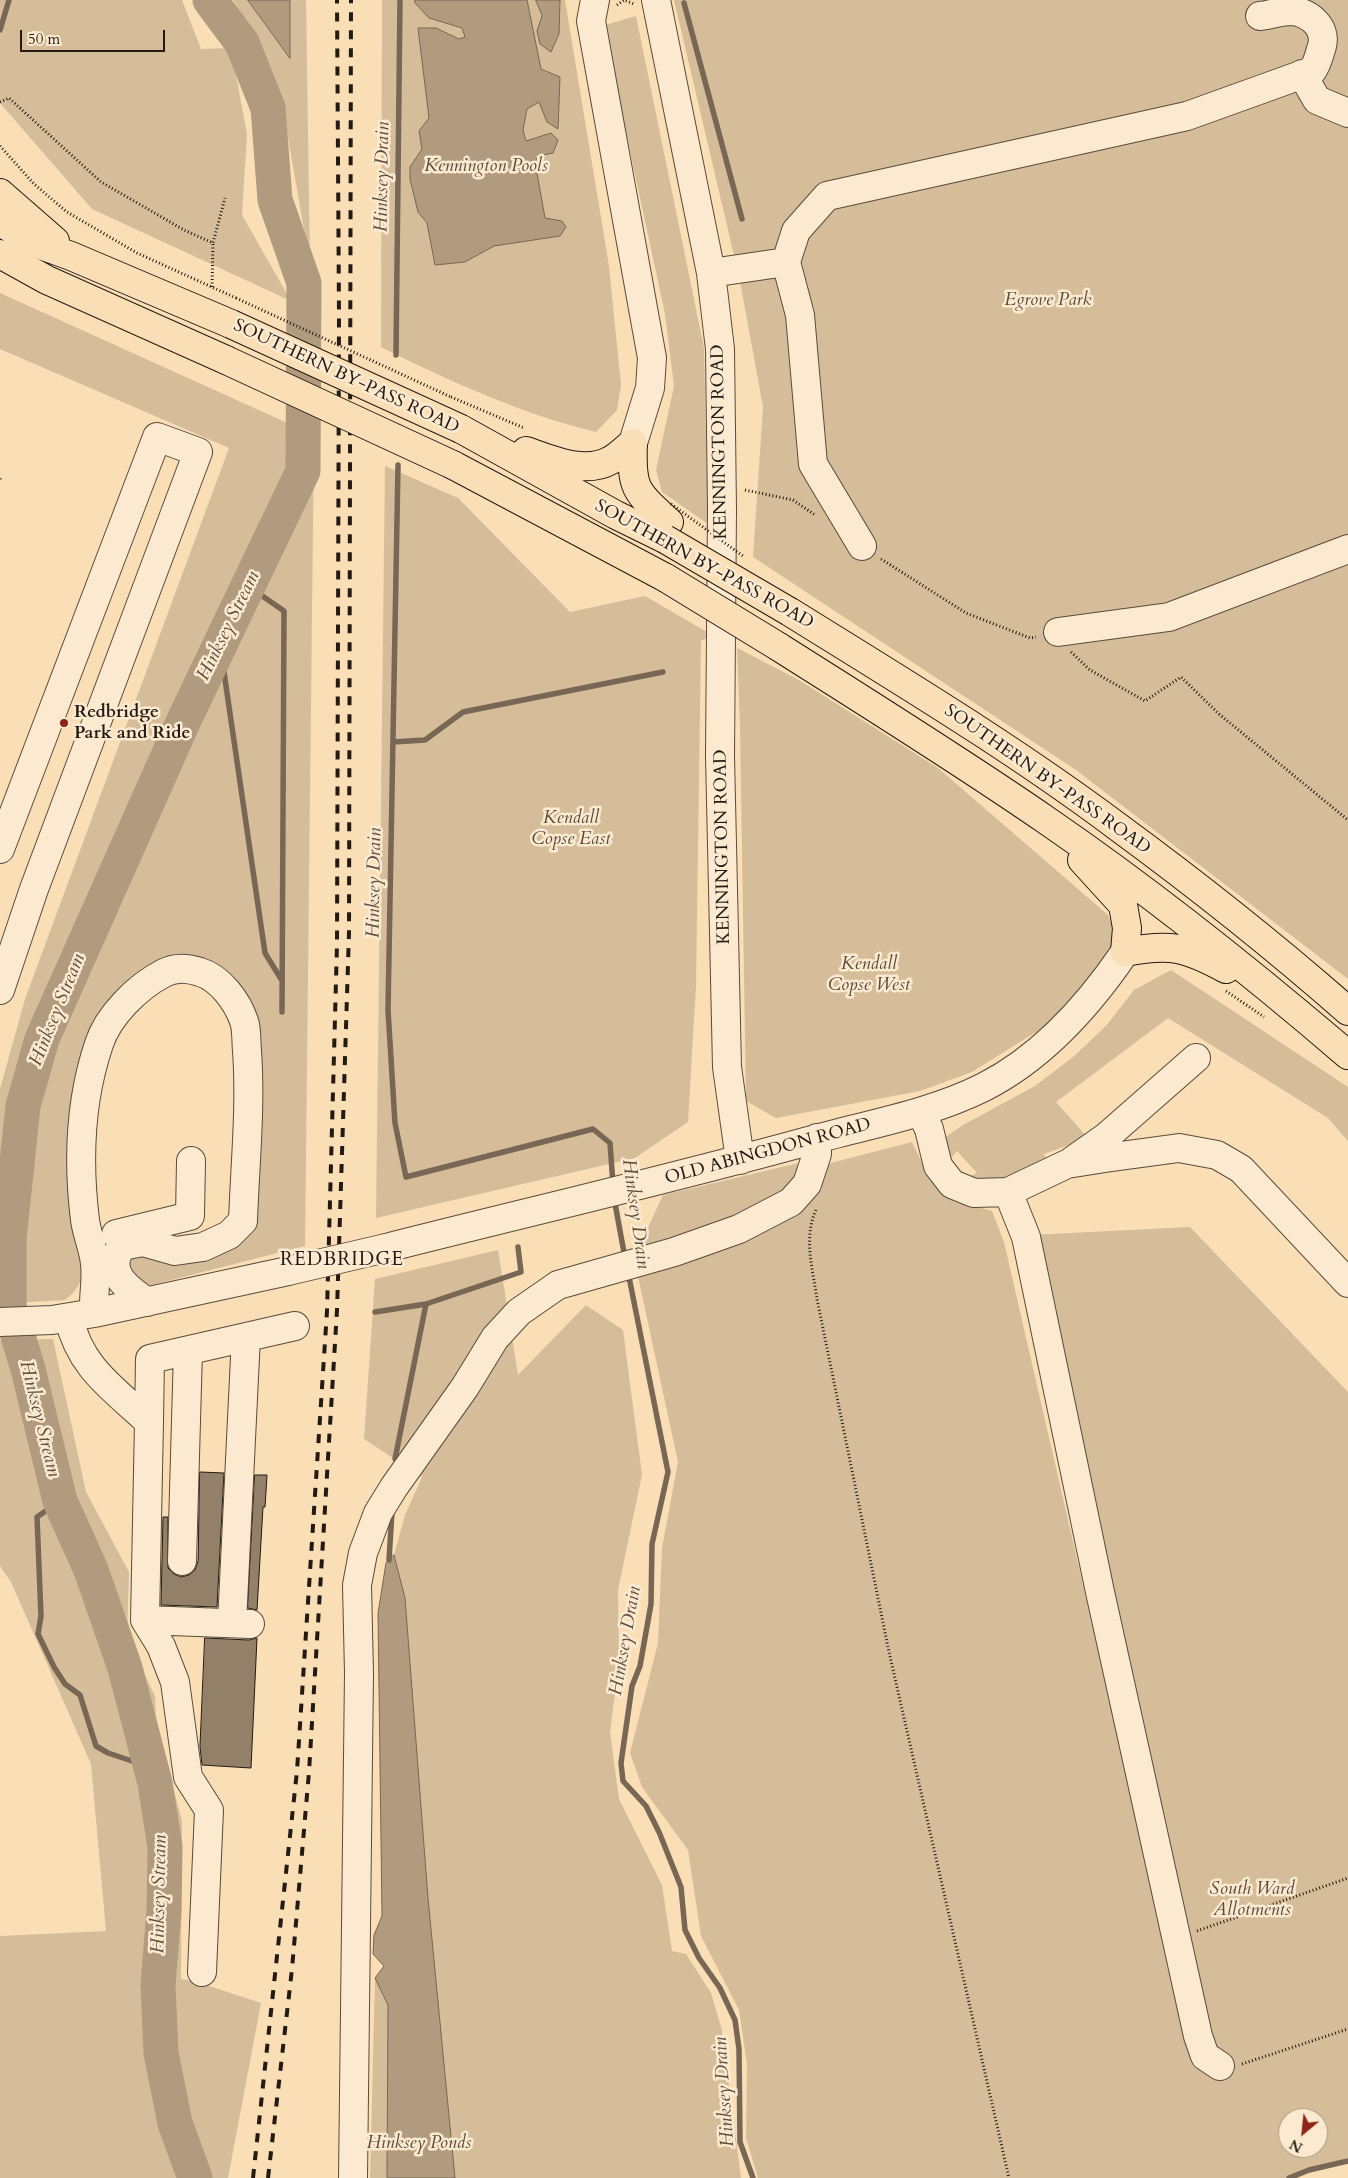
<!DOCTYPE html>
<style>
body{margin:0}
#map{position:relative;width:1348px;height:2178px;overflow:hidden;background:#fadeb6;font-family:Cardo,serif}
canvas{display:block}
.north{position:absolute;left:1278px;top:2108px;width:50px;height:50px;box-sizing:border-box;background:#fcead0;border:1px solid #a59784;border-radius:50%;rotate:208deg;font-size:14px;font-weight:700;line-height:20px;text-align:center;color:#231a13}
.north::after{content:'';display:block;margin:auto;width:18px;height:22px;background:#8f2418;clip-path:polygon(50% 0,100% 100%,50% 72%,0 100%)}
.scale{position:absolute;left:20px;top:30px;width:145px;height:22px;box-sizing:border-box;border:2px solid #231a13;border-top:0;padding-left:6px;font-size:15px;line-height:18px;white-space:nowrap;color:#231a13;-webkit-text-stroke:4px #fcead0;paint-order:stroke}
</style>
<div id="map">
<canvas width="1348" height="2178"></canvas>
<div class="north">N</div>
<div class="scale">50 m</div>
</div>
<script>
const context = document.querySelector('canvas').getContext('2d');
context.lineJoin = 'round';
function fill(path, color) {
  context.fillStyle = color;
  context.fill(path, 'evenodd');
}
function trace(path, color, width, dash) {
  context.strokeStyle = color;
  context.lineWidth = width;
  context.lineCap = dash ? 'butt' : 'round';
  context.setLineDash(dash || []);
  context.stroke(path);
}
function write(font, color, halo, rows, align = 'center') {
  context.font = font + ' Cardo,serif';
  context.lineWidth = 5;
  context.setLineDash([]);
  context.textBaseline = 'middle';
  context.strokeStyle = halo;
  context.fillStyle = color;
  for (const [text, x, y, turn = 0] of rows) {
    context.save();
    context.translate(x, y);
    context.rotate((+turn || 0) * Math.PI / 180);
    context.textAlign = isNaN(turn) ? turn : align;
    if (halo) context.strokeText(text, 0, 0);
    context.fillText(text, 0, 0);
    context.restore();
  }
}
const green = new Path2D(`
 M0,0h182l19,49 30,-1 16,86 -5,81 49,86 -199,-92 -92,-106z
 M233,0h73l4,264 -27,-155 -35,-83z
 M382,0h183l44,266 12,119 -4,25 -21,22c-72,-17 -149,-52 -215,-85z
 M674,0h674v979l-272,-209 -323,-213 10,-150 -23,-126z
 M636,16l68,332 4,176 -46,-32 -6,-22 18,-84 -9,-72 -54,-251 -6,-38z
 M0,293l314,142 -9,811 -169,43 -6,-16 -4,-20 50,4 80,-57 5,-148 -6,-29 -45,-57 -107,53 -17,254 -12,19 -9,8 -65,4v-215l25,-90 204,-551 -229,-99z
 M385,466l73,32 112,114 75,-16 67,39 -11,6 -5,345 -8,136 -53,36 -259,60z
 M737,648l62,32 139,88 170,147 6,15 -2,20 -49,65 -91,57 -52,19 -144,27 -30,-17 -6,-374z
 M1171,970l177,117v54l-20,-23 -160,-100 -112,84 32,36 -44,16 6,14 -52,17 -32,-7 11,-5 -20,-22 -8,9 -5,-22 19,-13 72,-39 38,-29 33,-31 28,-36z
 M912,1142l14,29 46,34 20,6 12,31 137,595 -110,-602 159,-8 158,165v766l-59,20h-531l-12,-40 1,-74 -8,-54 -38,-74 -13,-86 -46,-63 -12,-34 28,-110 4,-95 16,-86 -44,-204 29,-63 140,-33 24,2zM1288,2118h30v30h-30z
 M498,1250l20,125 68,-70 37,25 19,145 -24,115 1,72 -9,70 9,67 43,86 10,66 14,3 25,39 11,37 19,148h-371l5,-200 9,-12 -11,-12 1,-19 8,-19 -4,-303 8,-50 8,-8 11,-40 17,-38 -58,-38 11,-160z
 M53,1339l33,153 43,80 -2,66 28,58 1,27 26,98 -1,158 13,2 67,22 -33,175h-228v-242l106,-5 -15,-167 -80,-182 -11,-16v-226z`);
const water = new Path2D(`
 M248,0h42v58z
 M415,0h112l14,69 19,8 -2,52 -11,-7 -8,-20 -12,7 -4,21 3,11 25,-8 7,7 -5,13 -15,3 -3,6 10,56 17,3 4,6 -6,9 -66,10 -29,16 -30,3 -8,-42 -9,-11 -8,-33v-12l12,-18 -3,-18 10,-13 -11,-90h18l23,11 6,-2 -3,-9 -33,-10 -14,-15z
 M536,0h24l-1,34 -8,18 -11,-8 -3,-13 5,-15z
 M394,1555l11,43 23,300 27,280h-68l1,-173 -13,-27 9,-12 -11,-12 1,-19 8,-19 -4,-303 8,-50z`);
const stream = new Path2D(`
 M684,3l58,216
 M0,30l9,-30
 M396,355l4,-355
 M398,465l-10,545 7,113 11,54 187,-48 17,14 3,41
 M248,586l36,25 -2,401
 M220,645l45,308 16,26
 M393,742l32,-2 38,-28 200,-40
 M614,1198l11,60
 M0,1245l9,-6
 M628,1272l40,200 -16,72 -1,60 -11,62 -8,20 -11,77 2,18 23,25 13,26 22,55 4,43 14,28 21,30 15,32 4,29 1,93 13,36
 M375,1312l51,-8
 M395,1459l31,-155 95,-32 -3,-25
 M60,1501l-23,16 4,99 -3,18 16,33 11,17 15,11 16,51 12,7 42,14
 M389,1560l3,-48
 M1289,2178l20,-8 39,-9`);
const river = new Path2D(`
 M195,2178l-20,-55 -14,-70 -3,-68 6,-75 1,-63 -10,-64 -30,-115 -34,-98 -31,-69 -32,-132 -19,-63v-67l14,-133 19,-67 142,-319 119,-249 1,-188 -29,-83 -7,-92 -26,-65 -32,-43`);
const building = new Path2D(`
 M200,1472l24,1 -7,134 -56,-2 2,-88h5v51l6,6 7,3 8,-2 6,-5 3,-9z
 M255,1475h12l-2,32h-2l-6,103 -9,-2z
 M205,1638l44,2 8,-2 -6,130 -49,-3 -2,-18z`);
const path = new Path2D(`
 M617,5l7,-5 10,4
 M0,102l9,-4 92,84 83,48 29,13 12,-45
 M0,146l34,38 33,28 70,41 99,45
 M212,287l1,-44
 M451,397l73,31
 M0,479l1,-2
 M745,490l48,10 22,15
 M881,559l85,54 64,25 6,-1
 M1071,652l19,18 55,31 36,-24 38,37 129,106
 M1226,991l38,26
 M816,1210c-13,28 -3,60 1,89l72,353 120,526
 M1197,1931l151,-53
 M1242,2064l106,-35`);
const minor = new Path2D(`
 M595,0l-4,21 61,337 -2,30 -17,55
 M656,0l55,273 9,76 2,161 -2,246 7,311 13,93
 M1302,74l15,26 31,13
 M711,273l75,-11
 M862,546l-49,-82 -13,-149 -14,-53 10,-31 31,-35 360,-80 125,-45c6,-8 7,-16 10,-25 5,-19 -13,-34 -31,-35 -10,0 -21,4 -31,5
 M1058,632l111,-15 179,-68
 M0,849l157,-412 41,15 -164,437 -34,101
 M921,1112l8,17 9,37 14,18 22,9 34,-1 59,-28 38,-6 74,-10 38,7 24,14 107,114
 M1072,1161l34,-24 90,-79
 M1008,1192l18,45 74,355 98,444 7,20 15,10
 M116,1234l74,-18 1,-55
 M386,1248c142,-36 285,-69 426,-108 58,-16 118,-26 172,-53 59,-30 105,-82 141,-135
 M94,1313c-1,-16 3,-33 1,-49 -1,-14 -8,-29 -10,-44 -7,-57 -5,-120 14,-176 9,-28 38,-57 65,-71 11,-6 24,-5 36,-1 20,6 37,29 44,49 3,8 2,20 3,30 4,56 -2,113 -4,170l-14,14 -26,12 -28,4 -32,-9 -21,4c-18,26 5,42 25,56
 M69,1318c11,50 44,70 80,104l-4,198 105,4
 M0,1322l52,-2 42,-7 194,-42
 M149,1422l1,-63 145,-33
 M182,1561l6,-210
 M145,1620l16,26 14,36 13,95 21,33 -7,162
 M232,1623l14,-286
 M353,2178l6,-505 -2,-88 6,-32 15,-40 16,-26 71,-100 30,-49 24,-26 39,-27 116,-33 65,-23 52,-27 16,-18 10,-30v-16`);
const highway = new Path2D(`
 M0,193l55,48
 M0,222l38,22 33,12 160,68
 M0,254l47,26 179,80
 M461,429l155,86 49,24
 M633,443c-2,46 2,48 36,79
 M526,451c26,9 59,24 85,9 8,-4 15,-12 22,-17
 M453,465l213,113
 M790,612c111,69 224,137 328,215 79,58 156,119 230,184
 M779,647c90,57 180,113 267,173 105,72 205,152 302,235
 M1082,860l41,45 4,23 -2,24c45,-9 61,-5 101,17`);
const rail = new Path2D(`
 M253,2178l44,-407 30,-460 10,-367 2,-629 -2,-315
 M268,2178l24,-209 17,-197 28,-462 12,-377 2,-933`);
const pathBridge = new Path2D(`
 M236,298l215,99
 M671,504l72,52`);
const minorBridge = new Path2D(`
 M288,1271l98,-23`);
const highwayBridge = new Path2D(`
 M231,324l230,105
 M226,360l227,105
 M665,539l125,73
 M666,578l113,69`);
const markers = [
 [64,723,5,"#8f2418"]
];
const parkNames = [
 ["Kennington Pools",486,167],
 ["Egrove Park",1048,301],
 ["Kendall",571,819],
 ["Copse East",571,840],
 ["Kendall",869,965],
 ["Copse West",869,986],
 ["South Ward",1252,1890],
 ["Allotments",1252,1911],
 ["Hinksey Ponds",419,2144]
];
const streetNames = [
 ["SOUTHERN BY-PASS ROAD",346,377,25],
 ["KENNINGTON ROAD",720,442,-91],
 ["SOUTHERN BY-PASS ROAD",704,565,29],
 ["SOUTHERN BY-PASS ROAD",1047,780,35],
 ["KENNINGTON ROAD",723,847,-91],
 ["OLD ABINGDON ROAD",768,1152,-15]
];
const poiNames = [
 ["Redbridge",74,713],
 ["Park and Ride",74,734]
];
const waterNames = [
 ["Hinksey Drain",383,177,-89],
 ["Hinksey Stream",229,626,-64],
 ["Hinksey Drain",375,883,-89],
 ["Hinksey Stream",58,1010,-68],
 ["Hinksey Drain",635,1214,82],
 ["Hinksey Stream",39,1419,76],
 ["Hinksey Drain",626,1641,-80],
 ["Hinksey Stream",160,1894,-89],
 ["Hinksey Drain",725,2092,-94]
];
const neighbourhoodNames = [
 ["REDBRIDGE",342,1261]
];
fill(green, '#d5bd9a');
fill(water, '#b19b7f');
trace(water, '#786754', 1);
trace(stream, '#786754', 5.5);
trace(river, '#b19b7f', 35);
fill(building, '#938068');
trace(building, '#231a13', 1);
trace(minor, '#594b3c', 30);
trace(highway, '#231a13', 30);
trace(path, '#231a13', 3, [1, 2.5]);
trace(minor, '#fcead0', 28);
trace(highway, '#fadeb6', 28);
trace(rail, '#231a13', 4, [9, 9]);
trace(minorBridge, '#594b3c', 30, []);
trace(highwayBridge, '#231a13', 30, []);
trace(pathBridge, '#231a13', 3, [1, 2.5]);
trace(minorBridge, '#fcead0', 28);
trace(highwayBridge, '#fadeb6', 28);
for (const [x, y, r, color] of markers) {
  const dot = new Path2D();
  dot.arc(x, y, r, 0, 2 * Math.PI);
  context.fillStyle = color;
  context.fill(dot);
  trace(dot, '#fcead0', 2);
}
write('italic 18px', '#584b3c', '#fcead0', parkNames);
write('18px', '#231a13', '#fcead0', streetNames);
write('bold 18px', '#231a13', '#fcead0', poiNames, 'left');
write('italic 19px', '#5c4e3e', '#fcead0', waterNames);
context.letterSpacing = '1px';
write('19px', '#231a13', '#fcead0', neighbourhoodNames);
context.letterSpacing = '0px';
</script>
